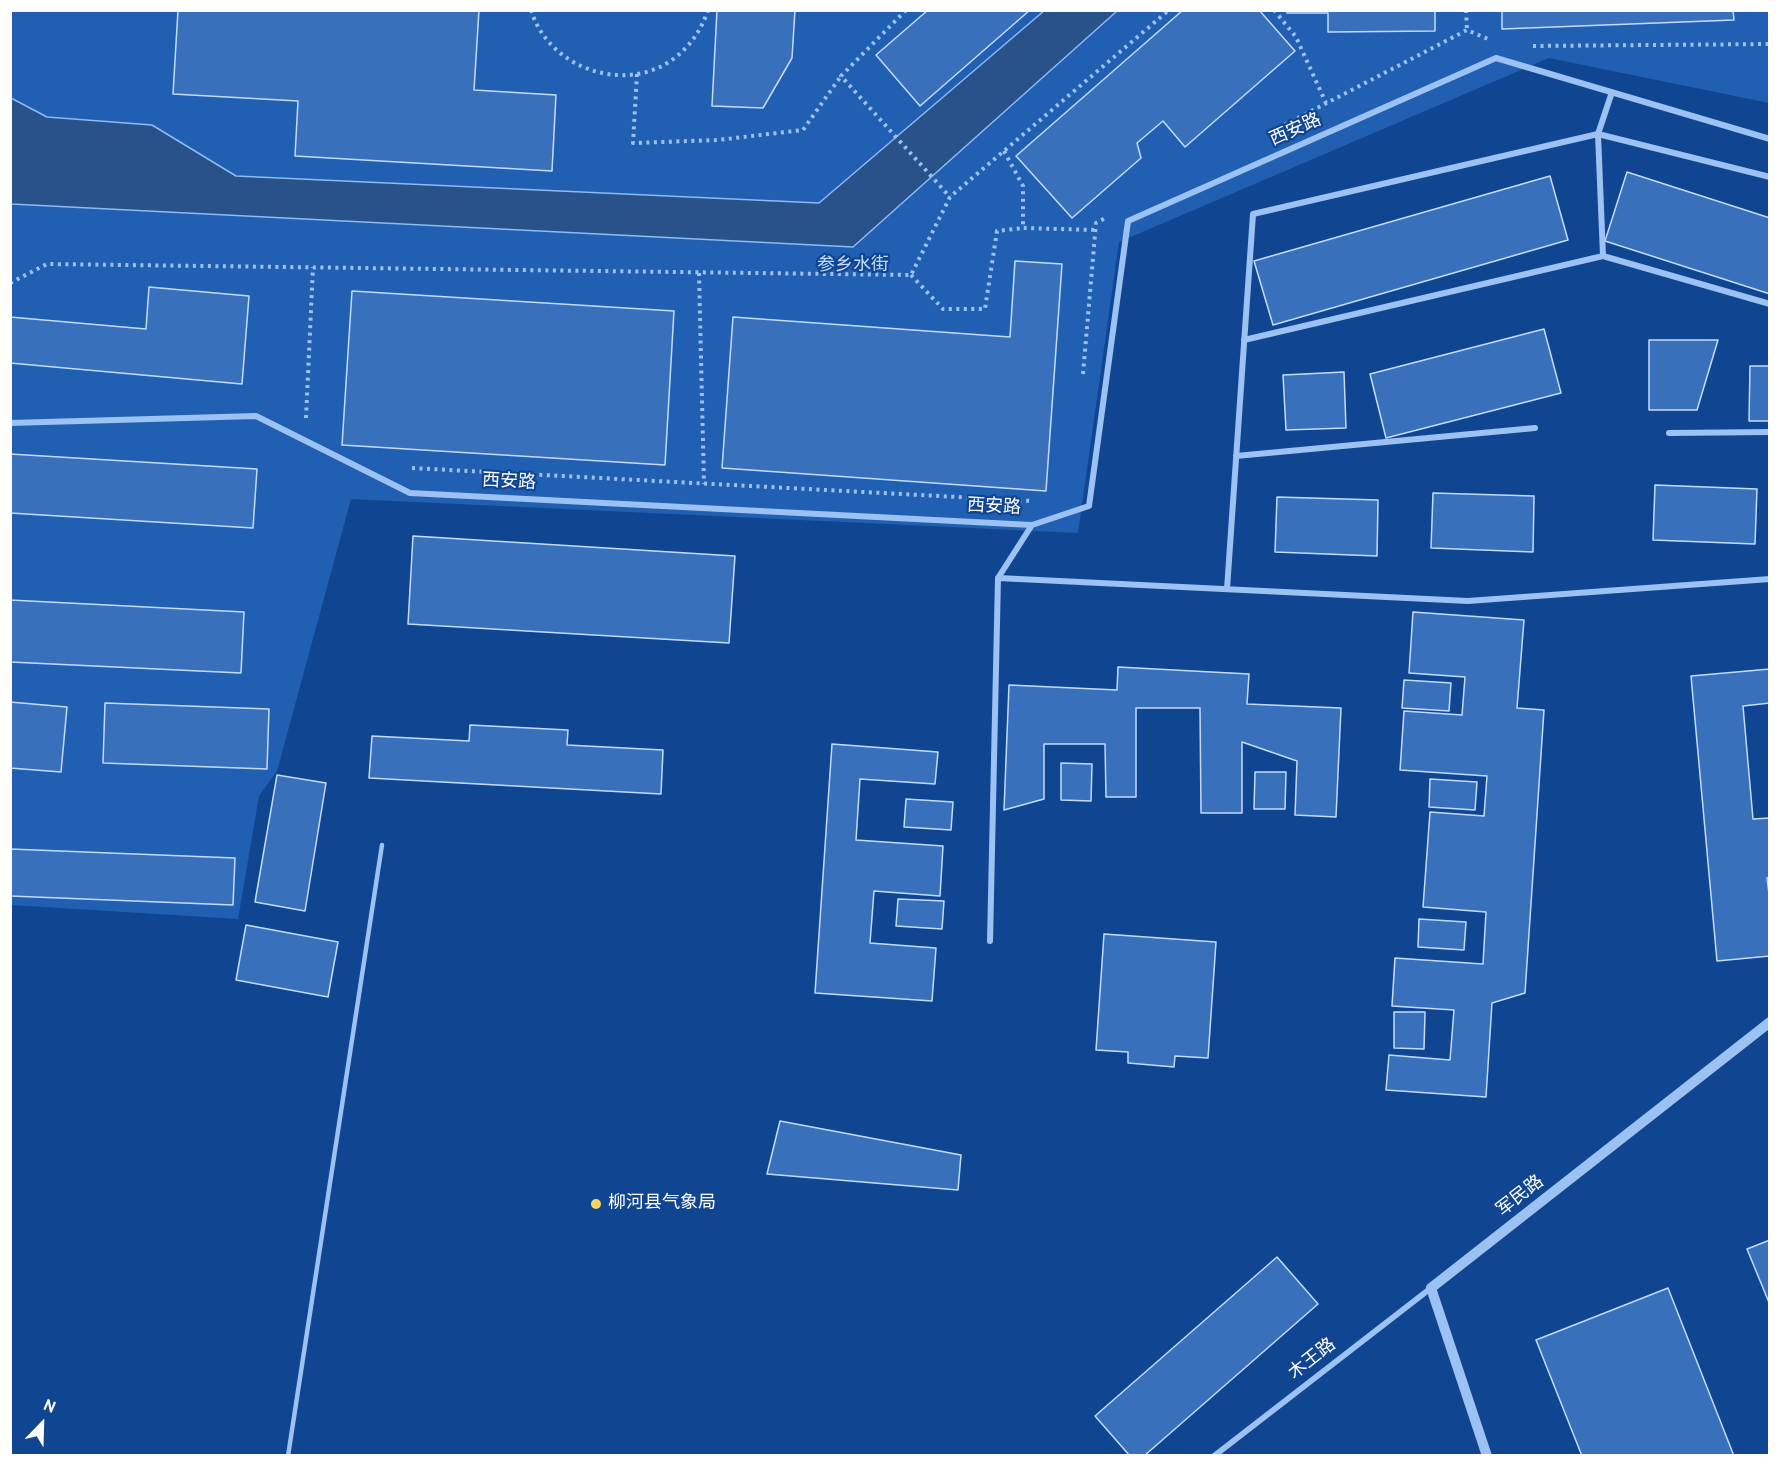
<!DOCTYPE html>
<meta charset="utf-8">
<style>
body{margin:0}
#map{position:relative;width:1780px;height:1466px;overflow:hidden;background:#104592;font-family:Overpass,sans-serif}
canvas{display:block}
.frame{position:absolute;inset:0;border:12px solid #fff;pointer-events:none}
.north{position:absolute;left:12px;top:1394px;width:60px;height:60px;-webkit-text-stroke:4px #104592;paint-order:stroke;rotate:23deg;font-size:16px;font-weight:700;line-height:24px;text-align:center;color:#fff}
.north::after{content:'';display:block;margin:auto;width:21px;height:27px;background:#fff;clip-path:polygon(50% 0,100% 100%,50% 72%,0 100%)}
</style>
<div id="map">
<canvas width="1780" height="1466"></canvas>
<div class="frame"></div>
<div class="north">N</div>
</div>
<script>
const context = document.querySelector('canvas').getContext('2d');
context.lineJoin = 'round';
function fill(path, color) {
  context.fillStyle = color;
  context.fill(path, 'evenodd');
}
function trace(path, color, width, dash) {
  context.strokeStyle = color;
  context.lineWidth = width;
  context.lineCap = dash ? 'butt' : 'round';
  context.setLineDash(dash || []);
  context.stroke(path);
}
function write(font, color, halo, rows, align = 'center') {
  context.font = font + ' Overpass,"Noto Sans SC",sans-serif';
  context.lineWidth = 4.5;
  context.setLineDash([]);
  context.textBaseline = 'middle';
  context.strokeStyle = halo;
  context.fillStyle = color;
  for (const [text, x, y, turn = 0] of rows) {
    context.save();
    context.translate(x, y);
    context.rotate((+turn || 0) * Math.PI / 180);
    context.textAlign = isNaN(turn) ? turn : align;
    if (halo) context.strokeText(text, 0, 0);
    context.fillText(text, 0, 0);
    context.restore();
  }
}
const green = new Path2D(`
 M10,11h1759v92l-220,-45 -430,184 -41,291 -727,-34 -74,272 -18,25 -21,123 -227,-14z`);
const water = new Path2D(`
 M1045,10l72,1 -264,236 -842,-43v-106l36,19 105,8 84,51 583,27z`);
const building = new Path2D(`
 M178,10h301l-5,80 82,5 -4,76 -257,-15 3,-55 -125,-7z
 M717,10h78l-3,48 -29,50 -51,-2z
 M928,10h102l-110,96 -44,-51z
 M1183,10h76l36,41 -110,96 -22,-26 -26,22 4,15 -69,60 -56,-62z
 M1287,10h148v21l-107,1v-19h-41z
 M1502,10h231l1,10 -232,9z
 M1627,172l143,46v76l-165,-53z
 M1550,176l18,64 -295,85 -19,-64z
 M1015,261l47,3 -16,227 -324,-23 11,-151 277,20z
 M149,287l100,9 -7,88 -232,-21v-46l136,12z
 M352,291l322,20 -9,154 -323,-20z
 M1544,329l17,64 -175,45 -16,-64z
 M1649,340h69l-21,70h-48z
 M1750,366h20v55h-21z
 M1344,372l2,56 -60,2 -3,-55z
 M10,454l247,15 -4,59 -243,-15z
 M1655,485l102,4 -2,55 -102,-4z
 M1433,493l101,3 -1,56 -102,-4z
 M1277,497l101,3 -1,56 -102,-4z
 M413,536l322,20 -6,87 -321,-19z
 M10,600l234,12 -3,61 -231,-11z
 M1413,612l111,8 -7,88 27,2 -19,283 -33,10 -6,94 -100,-7 3,-35 61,5 4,-50 -62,-4 3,-48 88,6 3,-52 -63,-5 7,-95 54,4 3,-40 -87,-6 4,-59 58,4 3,-38 -56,-4z
 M1118,667l131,7 -2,30 94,4 -5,109 -41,-2 2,-54 -55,-19v71h-41l-1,-105h-64v89h-30l-1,-53h-61v55l-40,11 5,-125 108,5z
 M1770,669v34l-27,3 10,113 17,-1v59l-3,1 3,24v54l-53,5 -26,-285z
 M1404,680l47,3 -2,28 -47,-3z
 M10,702l57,5 -6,65 -51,-4z
 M105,703l164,6 -2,60 -164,-6z
 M470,725l98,5 -1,15 96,5 -2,44 -292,-16 3,-42 97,5z
 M832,744l106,8 -3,32 -75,-5 -4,61 87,6 -3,50 -66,-5 -4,52 66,5 -4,53 -117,-8z
 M1061,763l31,1 -1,37 -30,-1z
 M1255,772h31l-1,37h-31z
 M277,775l49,8 -21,128 -50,-9z
 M1430,779l47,3 -2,28 -46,-3z
 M906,799l47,3 -2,28 -47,-3z
 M10,849l225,9 -2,47 -223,-9z
 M898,899l46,2 -2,28 -46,-3z
 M1419,919l47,3 -2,28 -46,-3z
 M246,925l92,17 -10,55 -92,-17z
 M1104,934l112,8 -8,116 -33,-2 -1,11 -46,-4v-11l-32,-2z
 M1394,1012h31l-1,37 -30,-1z
 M780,1121l181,34 -3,35 -191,-16z
 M1770,1240v65l-23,-56z
 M1277,1257l41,47 -174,152h-14l-35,-40z
 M1668,1288l66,168h-152l-46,-116z`);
const path = new Path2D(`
 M531,10c18,60 98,86 146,46 15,-12 25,-28 31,-46
 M906,10l-65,66 109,121
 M1274,10l22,27 30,66
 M1466,10l1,20
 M1533,46l237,-2
 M637,74l-4,69 85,-3 85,-10 38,-54
 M1271,132l196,-102 21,9
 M1004,151l19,35v42l73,2
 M699,273l5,211
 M911,275l32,34h42l12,-78 26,-3
 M10,283l37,-19 864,11 39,-78 219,-187
 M1083,374l13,-151 11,-6
 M306,418l7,-151
 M412,468l621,33`);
const service = new Path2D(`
 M288,1456l94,-611`);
const minor = new Path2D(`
 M1603,256l167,48
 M1244,340l359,-84 -5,-122 14,-42
 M10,423l246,-7 154,77 622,32 57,-19 39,-285 368,-163 274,81
 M1669,433l101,-1
 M1236,456l299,-28
 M998,578l470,23 302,-22
 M1227,589l26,-375 345,-80 172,43
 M990,941l8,-363 34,-53
 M1214,1456l217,-168`);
const tertiary = new Path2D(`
 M1487,1456l-56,-168 339,-266`);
const markers = [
 [596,1204,6,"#ffd55e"]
];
const streetNames = [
 ["西安路",1296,131,-24],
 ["西安路",509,483,3],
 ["西安路",994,508,3],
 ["军民路",1521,1197,-38],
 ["木王路",1313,1360,-38]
];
const parkNames = [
 ["参乡水街",853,266]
];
const poiNames = [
 ["柳河县气象局",608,1204]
];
fill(green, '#215fb2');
fill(water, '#29518a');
trace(water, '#8dbbf7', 1.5);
fill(building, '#3870bb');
trace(building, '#c3dcfe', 1.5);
trace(path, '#9cc1f3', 4, [3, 4.5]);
trace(service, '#9cc1f3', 4.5);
trace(minor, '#9cc1f3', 6);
trace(tertiary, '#9cc1f3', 10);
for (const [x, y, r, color] of markers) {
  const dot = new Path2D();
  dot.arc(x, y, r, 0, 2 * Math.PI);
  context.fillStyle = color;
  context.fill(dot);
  trace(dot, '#104592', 2);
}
write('18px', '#fff', '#104592', streetNames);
write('18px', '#c3dcfe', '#104592', parkNames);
write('18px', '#fff', '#104592', poiNames, 'left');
</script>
